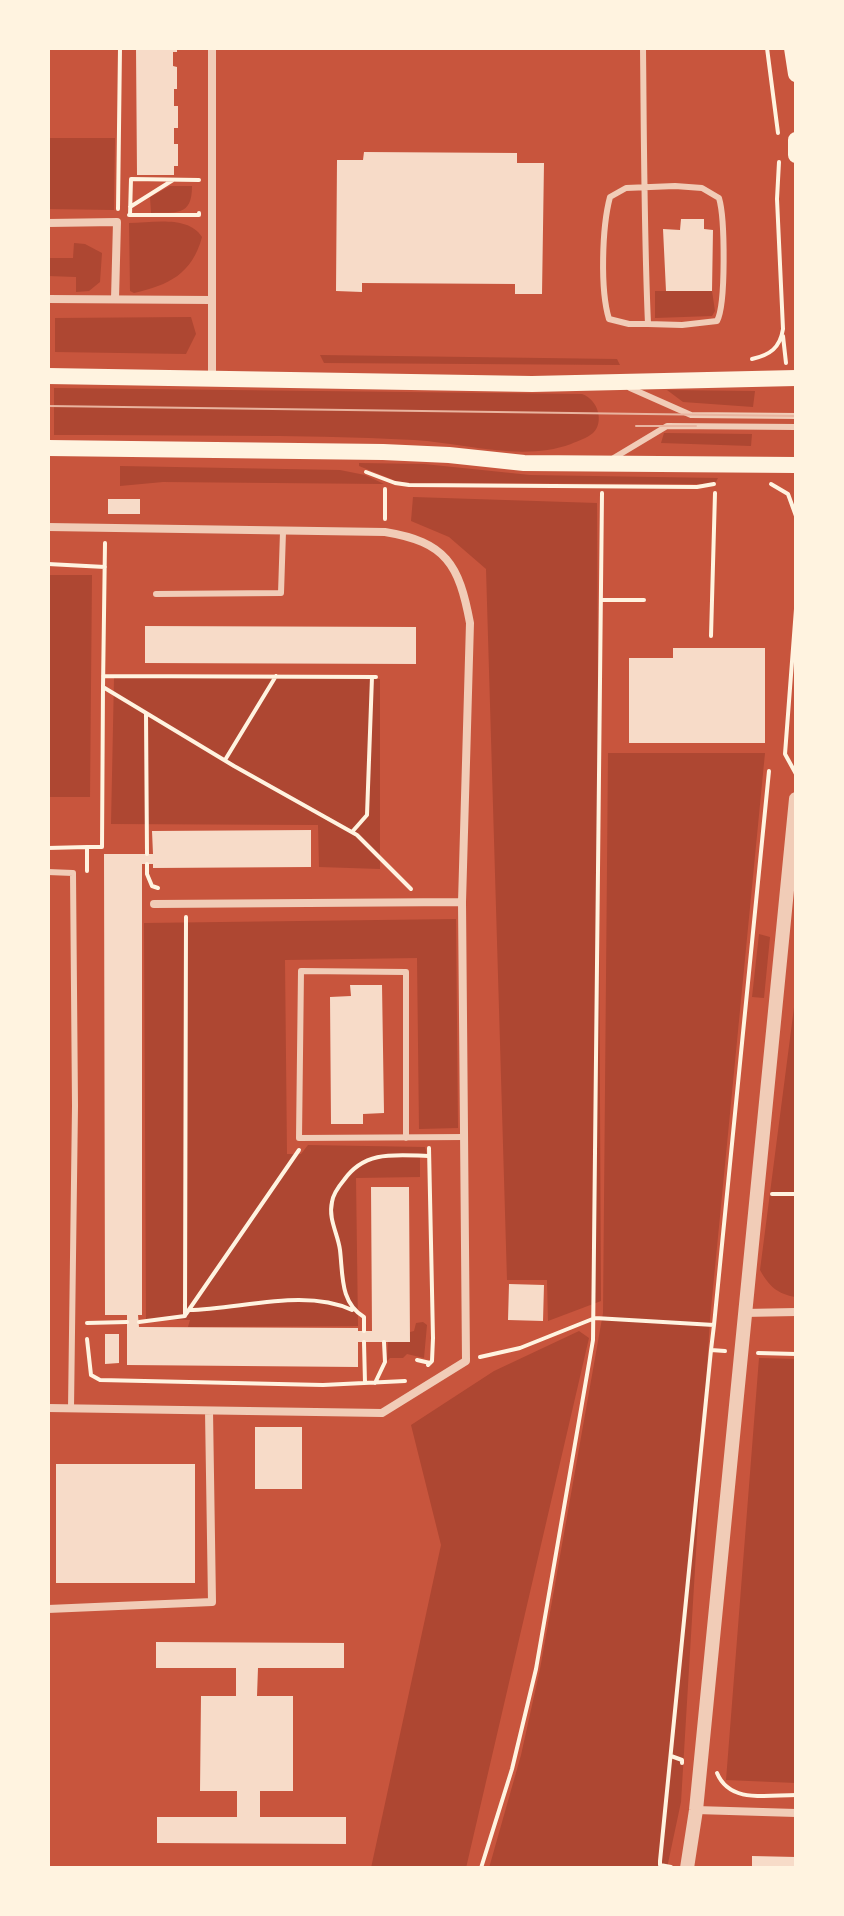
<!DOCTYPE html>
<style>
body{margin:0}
#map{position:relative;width:844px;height:1916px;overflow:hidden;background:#c8553d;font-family:Lato,sans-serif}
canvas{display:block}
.frame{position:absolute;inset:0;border:50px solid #fff3e0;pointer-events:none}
</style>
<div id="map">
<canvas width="844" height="1916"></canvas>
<div class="frame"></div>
</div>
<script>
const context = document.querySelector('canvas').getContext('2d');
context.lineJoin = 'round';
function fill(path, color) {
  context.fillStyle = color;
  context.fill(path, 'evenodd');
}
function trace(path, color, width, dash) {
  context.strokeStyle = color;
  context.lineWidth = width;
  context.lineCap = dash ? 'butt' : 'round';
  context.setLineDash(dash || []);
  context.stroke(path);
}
const green = new Path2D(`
 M48,138h67l-1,72 -66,-1z
 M170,186h22c0,31 -16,26 -41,27l-1,-16z
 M129,223c23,0 59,-8 73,14 -10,37 -33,48 -68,56l-4,-2z
 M74,243l11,1 17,9 -2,29 -11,9 -13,1v-15l-28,-1v-18h25z
 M655,291h57l3,20 -3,5 -57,2z
 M191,317l5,17 -10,20 -131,-2v-34z
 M320,355l297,4 3,6 -296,-2z
 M54,388l528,6c17,6 22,29 11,39 -6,5 -15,8 -22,11 -49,18 -107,-1 -157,-4 -120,-6 -240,-4 -360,-5z
 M667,390l88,1 -2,16 -70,-5z
 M664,433l88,1 -1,12 -90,-3z
 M359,463l65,1 106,11 188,3 -2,4 -14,2 -293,-1 -13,-2 -37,-15z
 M120,466l220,4 25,5 19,9 -221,-2 -43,4z
 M413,497l184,6 4,798 -53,20 -1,-41h-40l-21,-711 -37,-32 -38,-16z
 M48,575h44l-2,222h-42z
 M114,678l266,1v190l-61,-2 -1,-42 -207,-1z
 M608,753h157l-55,566 -29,483 -14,66h-178l32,-113 19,-86 63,-356z
 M456,919l2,209 -39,1 -2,-171 -132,2 2,194h14l7,-9 117,2 2,8h-7v22l-64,1 2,148 -170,1 2,-7 -44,-1 -2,-396z
 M759,934l11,3 -6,61 -12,-1z
 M796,992v305c-19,-3 -27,-11 -36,-27z
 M416,1323l7,-1 4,3 -3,33 -17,-4 -4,4h-13l-3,3 1,-19h21l1,-10 4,-1z
 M579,1331l10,7 -123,530h-95l70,-323 -30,-120 83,-54z
 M759,1358l37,1v424l-70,-3z`);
const building = new Path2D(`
 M136,48h41v4h-4v14l4,1v22h-3v17h4v22h-4v16h4v22h-4v9h-37z
 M364,152l153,1v10h27l-2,131h-27v-10l-153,-1v9l-26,-1 1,-131h26z
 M681,219h23v10l9,1 -1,61h-46l-3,-62 17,1z
 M108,499h32v15h-32z
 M145,626l271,1v37l-271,-1z
 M673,648h92v95h-136v-85h44z
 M311,830v37l-158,1v-4h-11v451h-4l1,12 219,1v3h14l-1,-144h38l1,155h-52v25l-231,-2v-50h-22l-1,-461h49l-1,-23z
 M350,985h32l2,128 -21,1v10h-32l-1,-127 21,-1z
 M509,1284l35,1 -1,36 -35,-1z
 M105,1334h14v29l-14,1z
 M255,1427h47v62h-47z
 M56,1464h139v119h-139z
 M156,1642l188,1v25h-86l-1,28h36v95h-33v26h86v27l-189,-1v-26h80v-26h-37l1,-95h35v-28h-80z
 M752,1856l44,1v11h-44z`);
const path = new Path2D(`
 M767,48l11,85
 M130,207l43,-27
 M118,209l2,-161
 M129,215h70v-2
 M130,215l1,-36 68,1
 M783,336l3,27
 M752,359c18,-4 28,-11 31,-30l-6,-130 2,-37
 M366,472l29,11 14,2 288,2 17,-3
 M771,484l17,10 8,22
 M385,489v30
 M105,543l-2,144 131,79 123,69 54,54
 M48,564l57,3
 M603,600h41
 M796,609l-11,145 11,20
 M711,636l4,-143
 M103,676l273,1
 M146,713l1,141
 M225,760l51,-84
 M352,832l15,-17 5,-138
 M87,847h15l1,-160
 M48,848l39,-1v24
 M147,864v10l5,12 6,2
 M772,1194h24
 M189,1310c52,-1 116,-22 163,0
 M186,1314l113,-164
 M139,1322l46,-6 1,-399
 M87,1323l40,-1
 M714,1325l55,-554
 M364,1331v-14c-24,-14 -21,-42 -24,-67 -2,-16 -12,-31 -8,-48 1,-8 7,-16 12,-22 21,-30 52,-25 84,-24
 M87,1339l4,36 9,5 223,5 82,-4
 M364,1342l1,41
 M758,1353l38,1
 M480,1357l40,-9 75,-30 119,7 -3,25 14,1
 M417,1360l13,3
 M428,1365l4,-4 1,-23 -4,-190
 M375,1383l10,-21 -1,-20
 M671,1756l11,4v3
 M717,1773c13,31 50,22 79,22
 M671,1867l-11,-2v-4l51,-511
 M481,1868l31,-99 24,-100 57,-329 9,-847`);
const service = new Path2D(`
 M643,48c1,92 1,184 5,276l34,1 35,-4c9,-16 8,-103 2,-123l-17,-10 -27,-2 -49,2 -16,9c-8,30 -10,93 -1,122l20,5h19
 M630,388l61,27 105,1
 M612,459l55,-33 129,1
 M156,594l125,-1 2,-61
 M48,872l25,1 2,233 -4,302
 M406,1138v-166l-105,-1 -2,167 166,-1`);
const minor = new Path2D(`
 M212,48v330
 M48,223l69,-1 -2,77
 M48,299l163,1
 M48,527l337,5c61,10 74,32 85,91l-8,279 4,459 -84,52 -334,-5
 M154,904l308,-2
 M744,1313l52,-1
 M48,1609l164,-7 -3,-191
 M696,1810l100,3`);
const tertiary = new Path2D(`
 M687,1868l9,-58 100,-1011`);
const secondary = new Path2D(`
 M792,48l4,26
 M796,140v15
 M48,376l484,8 264,-6
 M48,448l335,4 66,3 75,8 272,2`);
const tram = new Path2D(`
 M48,406l748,10
 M636,426h60`);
fill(green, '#ae4732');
fill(building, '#f7dbc8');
trace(path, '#fff3e0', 4);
trace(service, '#f1ccb7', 6);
trace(minor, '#f1ccb7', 8);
trace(tertiary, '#f1ccb7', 14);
trace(secondary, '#fff3e0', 16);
trace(tram, '#e9b49f', 2);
</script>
